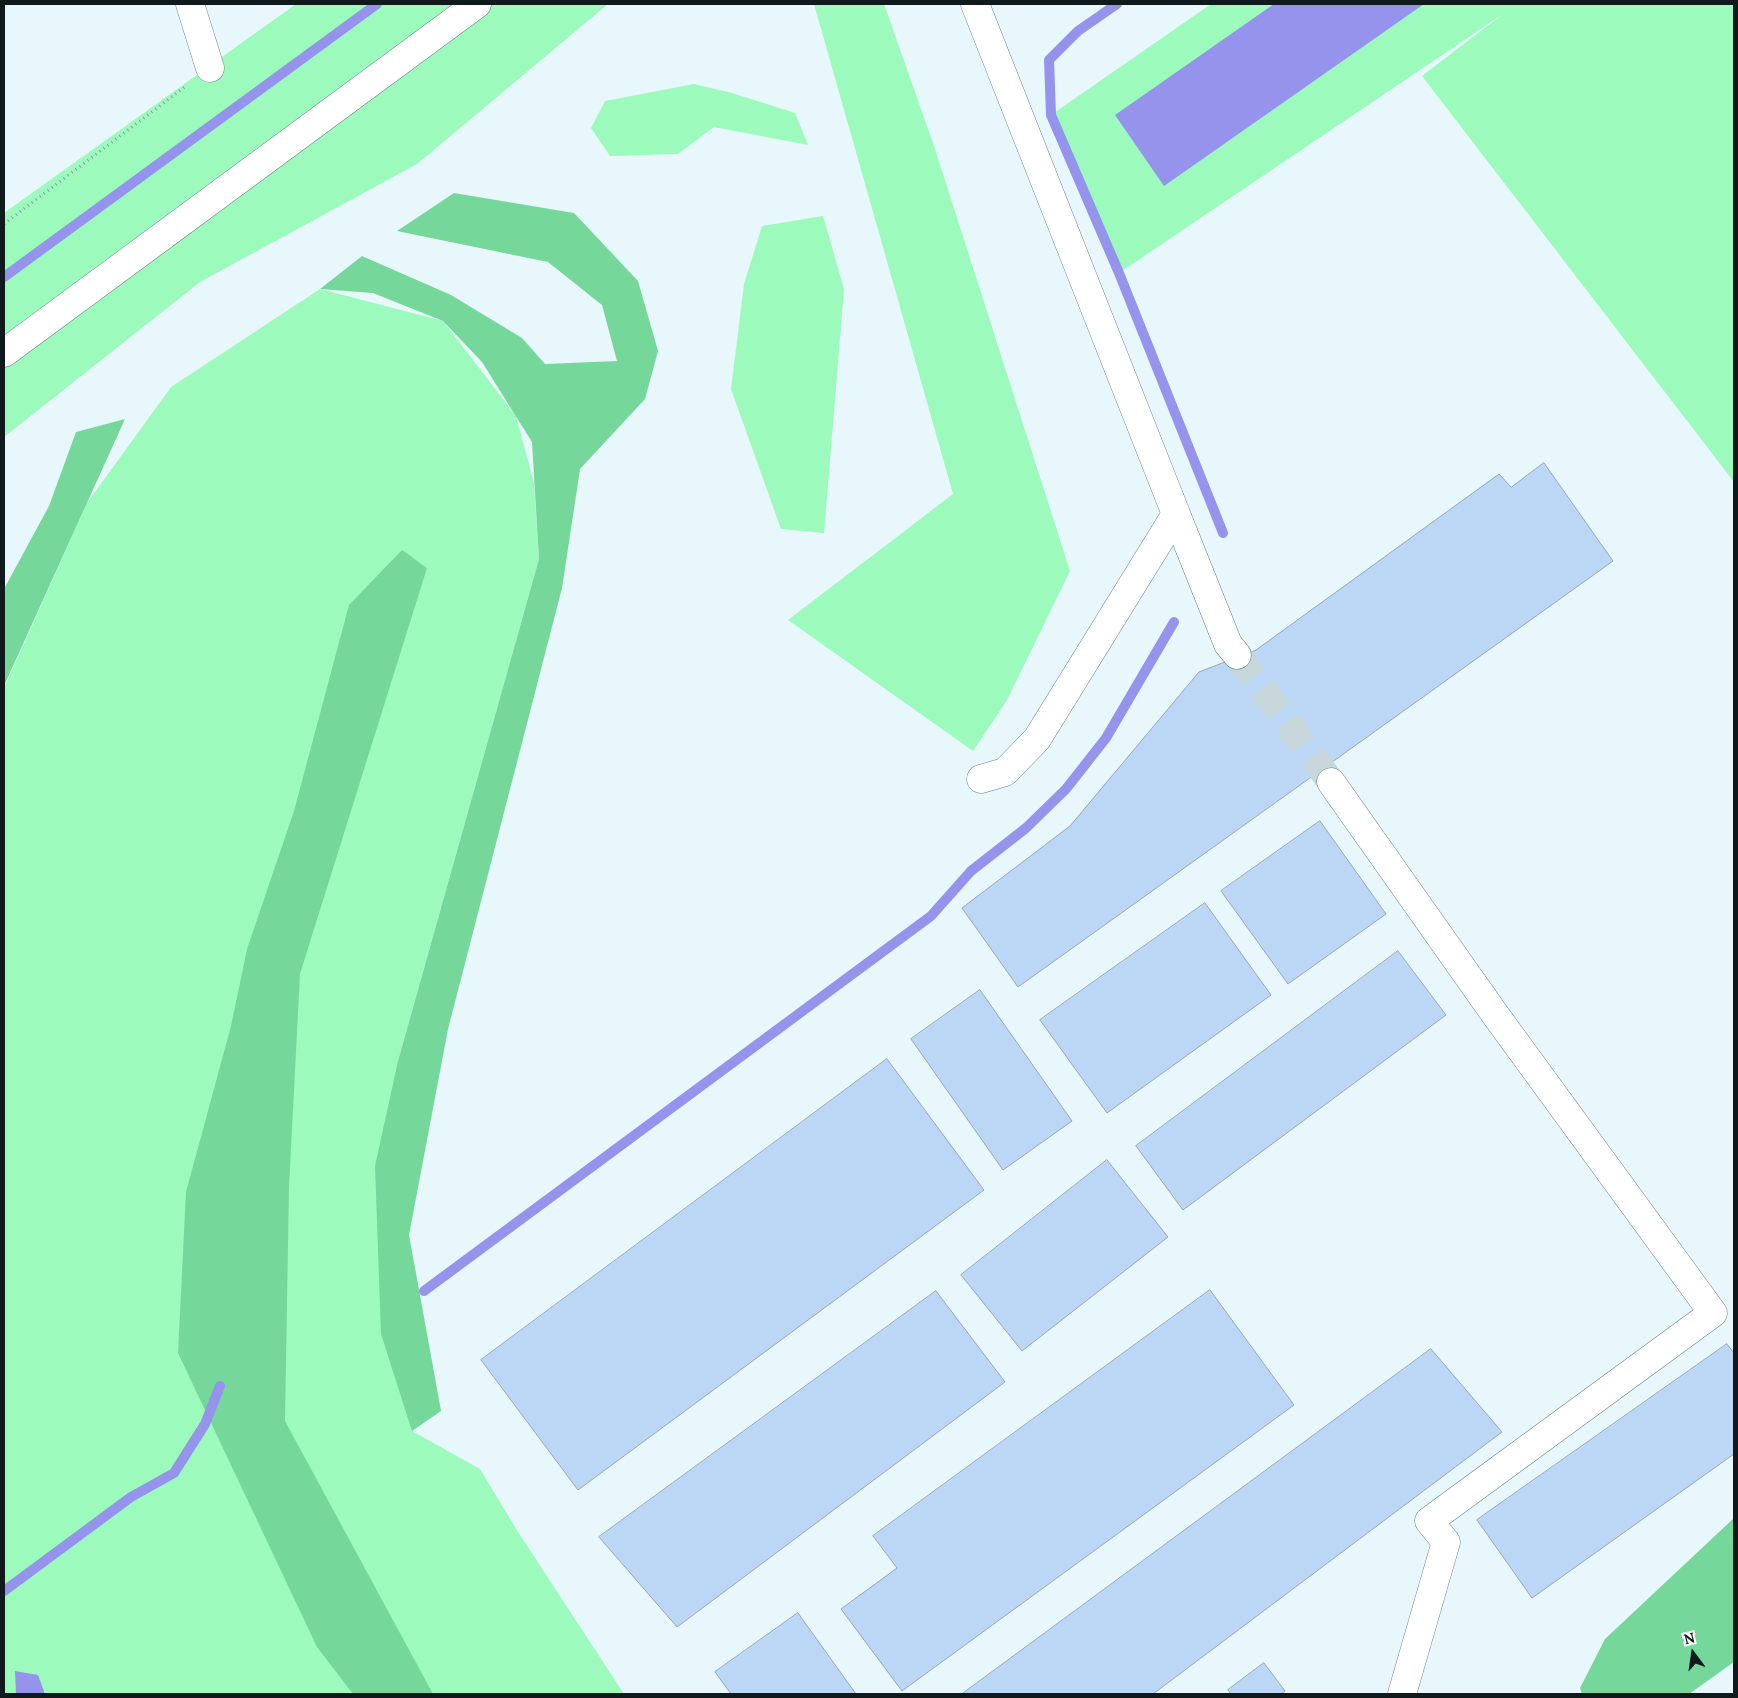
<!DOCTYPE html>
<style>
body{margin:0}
#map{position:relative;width:1738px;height:1698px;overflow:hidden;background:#e7f7fc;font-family:Lora,serif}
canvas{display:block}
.frame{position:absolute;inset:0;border:5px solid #101a1d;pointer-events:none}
.north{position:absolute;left:1668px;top:1628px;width:50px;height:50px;-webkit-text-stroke:4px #fff;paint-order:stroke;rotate:346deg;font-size:14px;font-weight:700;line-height:20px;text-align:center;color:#101a1d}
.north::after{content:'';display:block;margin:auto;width:18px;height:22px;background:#101a1d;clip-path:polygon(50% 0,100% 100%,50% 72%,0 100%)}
</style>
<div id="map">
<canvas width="1738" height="1698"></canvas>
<div class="frame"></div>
<div class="north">N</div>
</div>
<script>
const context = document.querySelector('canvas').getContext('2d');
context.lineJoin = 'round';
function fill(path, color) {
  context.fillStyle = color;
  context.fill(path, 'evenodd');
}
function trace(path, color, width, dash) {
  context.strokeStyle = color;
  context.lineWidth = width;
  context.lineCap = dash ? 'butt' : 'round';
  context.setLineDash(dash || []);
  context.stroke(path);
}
const green = new Path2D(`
 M296,4h312l-191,160 -217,118 -196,155v-224z
 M814,4h70l50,142 136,425 -63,129 -34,51 -185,-131 165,-126z
 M1211,4h523v478l-312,-406 81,-62 -384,259 -68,-158z
 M694,84l38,9 63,20 13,32 -94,-18 -36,27 -68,2 -19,-28 14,-27z
 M823,216l21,73 -20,244 -43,-4 -50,-140 13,-105 18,-58z
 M320,289l123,32 73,95 18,67 5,76 -141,502 14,370 68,38 38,63 106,162h-620v-1006l83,-185 84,-116z`);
const forest = new Path2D(`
 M454,193l120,20 64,68 20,70 -13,48 -65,70 -18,119 -114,441 -39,206 32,176 -29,20 -31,-97 -6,-168 23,-105 141,-502 -7,-117 -50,-80 -39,-41 -70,-28 -53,-4 42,-33 89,39 71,43 23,26 72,-3 -15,-56 -54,-43 -151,-31z
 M125,419l-121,267v-97l45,-83 27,-74z
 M402,550l25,18 -127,406 -11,213 -4,234 148,273h-80l-36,-47 -139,-294 8,-161 45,-166 16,-77 47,-138 55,-206z
 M1734,1518v144l-45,32h-107l-2,-6 25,-49z`);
const water = new Path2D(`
 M1274,4h150l-260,182 -49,-71z
 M15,1671l23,4 7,19h-29z`);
const stream = new Path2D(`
 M1117,4l-39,27 -29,29 2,55 68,158 104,260
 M4,277l373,-273
 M424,1291l507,-375 40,-45 55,-43 40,-39 40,-51 68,-116
 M4,1591l127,-94 43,-24 31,-49 15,-38`);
const building = new Path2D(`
 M1544,463l69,98 -595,426 -56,-79 108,-82 129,-154 57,-22 243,-176 12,13z
 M1320,821l66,93 -98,70 -67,-93z
 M1205,903l66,92 -164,118 -67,-93z
 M1398,951l48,64 -263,195 -47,-64z
 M980,990l92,131 -69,49 -92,-131z
 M887,1059l97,131 -406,300 -97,-130z
 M1107,1160l61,77 -146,114 -61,-76z
 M1210,1290l84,115 -392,286 -61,-82 56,-41 -24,-32z
 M936,1291l69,91 -328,245 -78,-90z
 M1727,1344l7,9v101l-202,144 -55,-78z
 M1431,1349l71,83 -349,262h-191z
 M798,1613l58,81h-125l-16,-22z
 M1264,1663l21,28 -4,3h-50l-3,-4z`);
const minorTunnel = new Path2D(`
 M1237,655l94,127`);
const path = new Path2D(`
 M4,224l182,-138`);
const minor = new Path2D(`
 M190,4l20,64
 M975,4l201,510 -139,225 -32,33 -24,7
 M4,353l473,-349
 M1176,514l52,130 9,11
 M1331,782l163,231 219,300 -284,208 17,21 -44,152`);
fill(green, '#9dfabd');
fill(forest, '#75d799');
fill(water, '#9593ec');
trace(stream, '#9593ec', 10);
fill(building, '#bcd7f5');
trace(building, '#97a6b8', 1);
trace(minorTunnel, '#c7d6db', 28, [28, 14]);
trace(minor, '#698289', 29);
trace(path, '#8b999d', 3, [1, 4]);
trace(minor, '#fff', 28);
</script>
